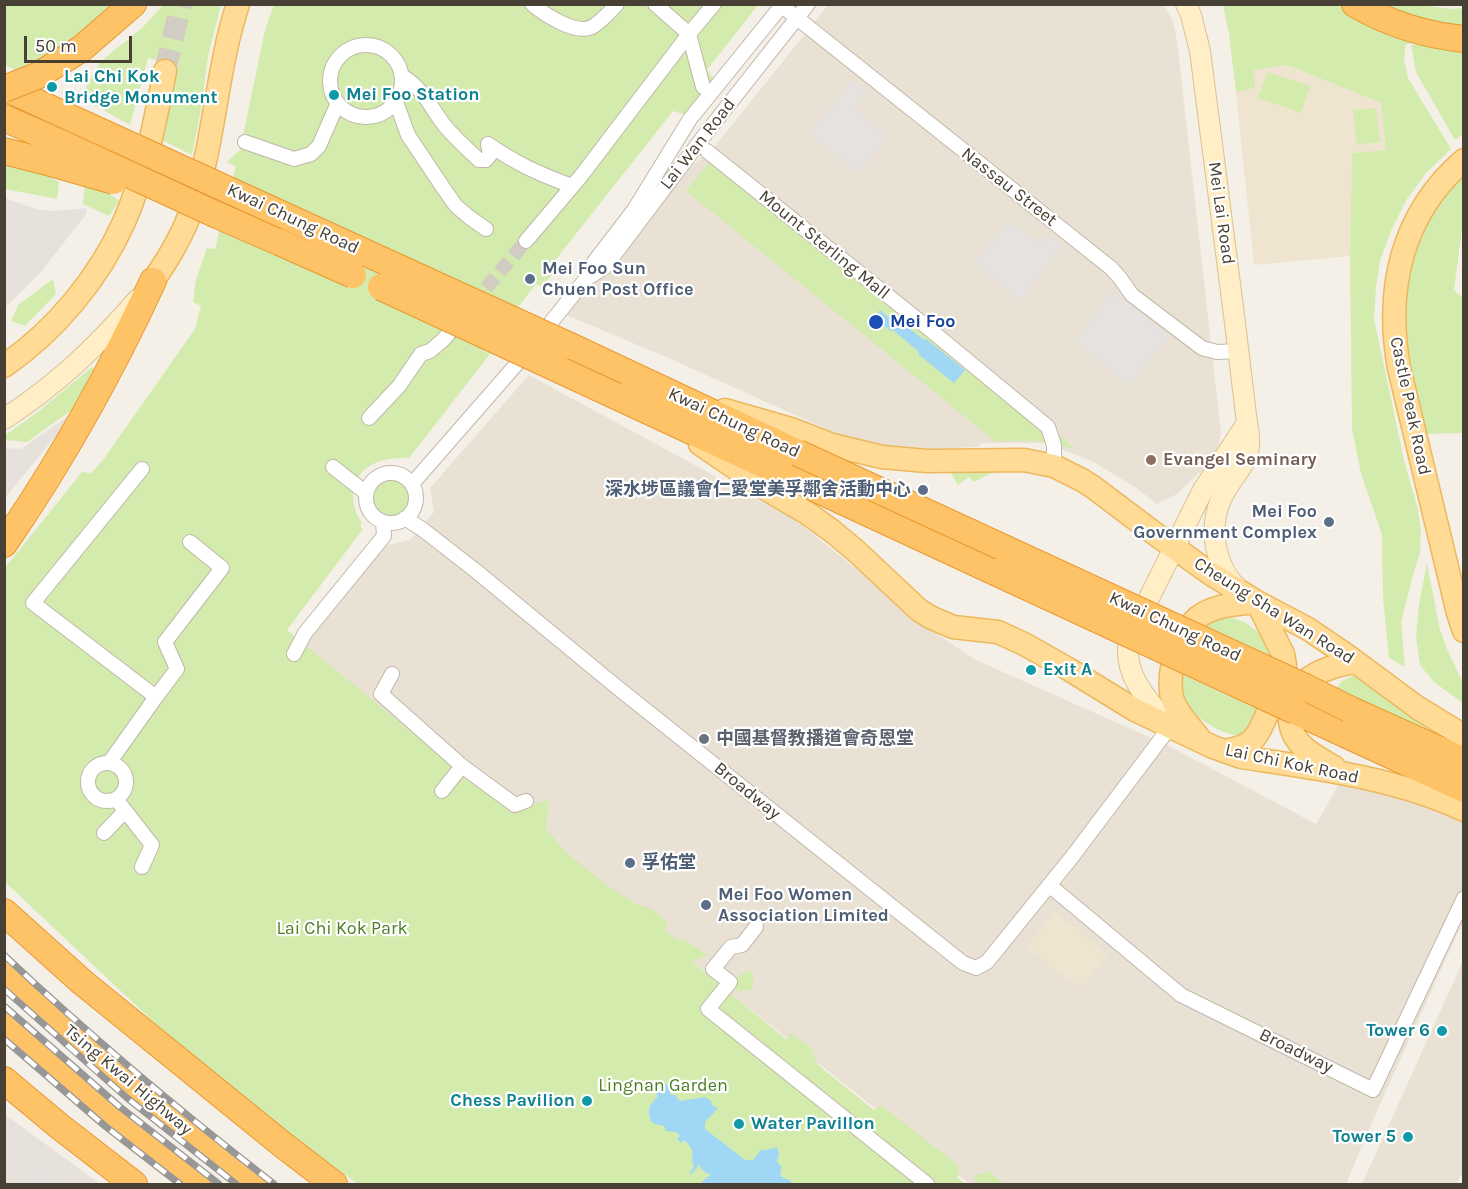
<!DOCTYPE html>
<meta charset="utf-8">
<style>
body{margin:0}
#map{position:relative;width:1468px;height:1189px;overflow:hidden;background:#f4f0e7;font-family:Karla,sans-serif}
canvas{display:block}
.frame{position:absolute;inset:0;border:6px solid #484035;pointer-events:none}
.scale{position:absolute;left:24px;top:36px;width:108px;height:27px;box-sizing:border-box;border:3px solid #484035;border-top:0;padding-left:8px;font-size:18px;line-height:21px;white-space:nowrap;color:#484035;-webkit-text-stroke:4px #fff;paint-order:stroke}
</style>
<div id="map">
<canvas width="1468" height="1189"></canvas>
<div class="frame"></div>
<div class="scale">50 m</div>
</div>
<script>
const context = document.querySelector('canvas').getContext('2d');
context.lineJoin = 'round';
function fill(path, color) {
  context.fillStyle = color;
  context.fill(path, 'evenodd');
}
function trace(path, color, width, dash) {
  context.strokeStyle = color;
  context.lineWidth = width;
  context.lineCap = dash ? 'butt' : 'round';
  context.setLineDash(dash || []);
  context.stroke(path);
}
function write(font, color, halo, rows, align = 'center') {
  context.font = font + ' Karla,"Noto Sans TC",sans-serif';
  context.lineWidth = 4.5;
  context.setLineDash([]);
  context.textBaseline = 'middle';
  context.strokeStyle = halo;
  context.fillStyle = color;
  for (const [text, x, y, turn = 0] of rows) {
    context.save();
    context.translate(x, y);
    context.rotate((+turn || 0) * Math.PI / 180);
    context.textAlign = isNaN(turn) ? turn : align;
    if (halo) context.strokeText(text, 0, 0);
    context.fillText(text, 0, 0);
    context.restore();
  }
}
const residential = new Path2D(`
 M828,5h334l3,2 8,14 4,20 44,392 -3,14 -6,14 -35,33 -20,10 -22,-17 -43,-26 -47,-18h-63l-5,4 -57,2 -36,-3 -40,-9 -171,-77 -109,-46 108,-131 44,-38z
 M529,375l265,144 146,117 36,24 193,86 147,78 24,-42 74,17 49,21v102l-83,182 -34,80h-376l-240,-191 -427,-349 81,-98 26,-6 24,-28 -4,-24z
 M1463,961v209l-6,14h-95z`);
const industrial = new Path2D(`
 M5,198l31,11 18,2 32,-3 1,5 -46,59 -28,28 -8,7z
 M77,410l-72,88v-50l16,1z
 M4,1115l6,3 90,66h-95z`);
const education = new Path2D(`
 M1287,65l94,38 6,47 -35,3 -2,103 -96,9 -18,-173 19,-4 -1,-18z
 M1055,911l53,44 -28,34 -54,-43z`);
const green = new Path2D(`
 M1409,4l44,5 10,-1v33l-57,3 -2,15 4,19 43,71 -24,23 -20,27 -16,32 -11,30 -4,26 -2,32 30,141 14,50 3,21 -1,22 -7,22 -12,47 4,45 -16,-9 -6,-60 -1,-63 -21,-62 -9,-44 -2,-173 2,-103 34,-3 -5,-47 -94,-38 -33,5 1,18 -19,4 -7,-58 -6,-29z
 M5,5h113l-49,40 -51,26 -13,-6z
 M163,5h58l-13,51 -7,53 -9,46 -30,-15 14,-76 -28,-6 -18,67 -50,-28 20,-35 42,-34z
 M274,5h484l-51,65 11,15 -28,31 -17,-5 -120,152 4,5 -15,19 -6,-3 -52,67 6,3 -81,104c-7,0 -16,0 -24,2 -33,7 -40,37 -23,63l-2,3 3,3 -76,101 194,159 10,-2 22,22 36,-9 -3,29 22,25 40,32 28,18 16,5 16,13 -4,8 16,12 2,-4 25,17 -15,7 95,78 3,-7 21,15 6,16 57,46 7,-5 77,60v13l7,6h-607l-147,-108 -206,-194 -1,-313 78,-97 9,1 12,-13 92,-131 6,-23 -8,-4 3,-23 11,-31 8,1 21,-83 -9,-4 13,-12 25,-120z
 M1463,44v90l-8,6 -39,-68 -5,-27z
 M1267,72l43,14 -9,27 -43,-15z
 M1376,108l4,34 -23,3 -4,-35z
 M716,154l295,238 64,57 -33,-8h-47l-309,-250z
 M4,159l21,6 34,17 -2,17 -52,-10z
 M1463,175v53l-1,1 -8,61 9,8v135l-37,1c-6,-24 -13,-48 -17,-72 -9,-53 -2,-110 28,-155 7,-11 17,-22 26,-32z
 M85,183l28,13 6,5 -10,15 -26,-12z
 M53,279l3,15 -31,32 -14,-5 7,-16z
 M92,367l8,7 -20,30 -53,38 -22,-2 -1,-4 35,-25z
 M949,470h55l-10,2 -20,10 -5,-5 -11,8z
 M370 498a20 20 0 1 1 40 0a20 20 0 1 1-40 0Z
 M1427,563l13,67 7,19 16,34v20l-29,-21 -14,-17 -4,-28 3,-32z
 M1218,618h15l13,5 12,9 12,11 6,15 -70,-32z
 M1181,674l78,36 -13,22c-4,1 -7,3 -10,3 -15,0 -48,-22 -54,-37 -2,-6 -1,-17 -1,-24z
 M1352,676l5,1 97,66 -118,-54 6,-8z
 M749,970l5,5 -3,15 -15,1 -4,-11z
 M990,1171l13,13h-24l-6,-8z`);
const parking = new Path2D(`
 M853,80l14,11 -13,17 34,28 -30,37 -49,-39z
 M1008,220l32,24 8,-10 15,11 -42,55 -47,-36z
 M1113,291l56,45 -40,50 -55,-45z
 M36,1166l23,18h-38z`);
const water = new Path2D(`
 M880,310l12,10 4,-5 9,7 -1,2 20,16 2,-1 39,31 -11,13 -36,-29 1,-2 -26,-22 -2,1 -17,-13z
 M660,1083h5l4,3 1,8 5,1 5,6 25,-4 5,3 3,6 5,2 -13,14v7l40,31h8l8,-10h6l10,-3 2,7 -2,8 5,5 -2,7c2,4 5,5 10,6v2l5,2h-92l-1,-2 9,-8c-8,-1 -9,-5 -13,-10l-1,4 -6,6h-2l5,-8c-5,-12 4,-13 -10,-26l-3,3 -4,-4 3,-3 -4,-4 -10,-1 -2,-5 -12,-3c-5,-14 -4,-16 6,-27l-6,-6z`);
const streetTunnel = new Path2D(`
 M486,288l40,-47`);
const primaryTunnel = new Path2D(`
 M165,71l16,-67`);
const street = new Path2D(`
 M532,4c13,11 44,31 60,23 7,-4 20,-17 25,-23
 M655,4l34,30 14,53
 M782,6l329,262 9,10 12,17 70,53 15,4 22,-1
 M330 81a36 36 0 1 1 72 0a36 36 0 1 1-72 0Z
 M402,76c22,13 28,31 43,50 10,12 22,23 34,34h7l4,-5 -2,-11
 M396,102l12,33 34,51 14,20 13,11 17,12
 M245,142l49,17 17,-5 8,-8 18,-41
 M488,144c29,20 51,30 84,42
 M707,151l215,172 126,104 6,18v21
 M526,241l55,-65 108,-142 25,-30
 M586,279l19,-12 102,-135 101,-128
 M540,336l45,-56 9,-18 40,-52 56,-91 93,-115
 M369,418l30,-32 22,-32 9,-3 13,-11 17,-20
 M333,467l33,26
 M366 498a25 25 0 1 1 50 0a25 25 0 1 1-50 0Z
 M412,484l116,-133
 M405,518l17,11 54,42 142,117 345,275 13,5 11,-6 85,-105 98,-130
 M294,654l11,-21 79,-97 -1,-14
 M392,674l-11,20 81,72 53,39 11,-4
 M156,697l21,-28 -12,-27 57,-74 -32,-26
 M88 782a19 19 0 1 1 38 0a19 19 0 1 1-38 0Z
 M109,763l47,-66 -123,-94 109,-134
 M442,791l20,-25
 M116,799l36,46 -10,22
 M104,833l21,-22
 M1049,885l132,110 192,95 91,-192
 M756,927l-14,18 -11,2 -18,22 17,13 -22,27 219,175`);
const secondary = new Path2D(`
 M1186,4l5,11 9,36 34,264 13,108c9,41 -11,44 -26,76 -13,31 -6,68 18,91
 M4,419c54,-35 92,-72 134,-120
 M1148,600l55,-110 44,-67
 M1128,648c-2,32 24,56 42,79`);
const primary = new Path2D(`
 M1464,160c-63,54 -79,130 -65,208l59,245 6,18
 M153,281c16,-23 30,-46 39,-73 23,-66 24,-137 46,-204
 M4,366c51,-35 95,-88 120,-144 21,-48 31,-100 41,-151
 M725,410l66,19 41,16 50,12 45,4 97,-1 30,6 28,14 11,7 61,46 57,41 46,28 51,27 37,25 73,54 46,28
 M700,444l66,45 41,24 25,18 24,20 63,59 11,7 23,10 45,5 28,13 44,25 65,40 78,37 28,10c74,11 155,21 223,53
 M1257,602l26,52 2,11
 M1193,622c15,-17 43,-18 64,-20
 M1172,668c-6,36 6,43 27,70
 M1311,677c14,-9 28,-12 44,-15
 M1290,722c3,24 25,34 44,45
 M1224,751c30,-5 32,-12 44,-39`);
const highway = new Path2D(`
 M1355,4c34,20 70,31 109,35
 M81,49l52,-45
 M4,87l58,27
 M4,118l57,25
 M4,151l47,12
 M217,215l62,27
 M570,346l228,107
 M616,396l379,176
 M4,544c57,-83 107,-172 149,-263
 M1349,709l115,52
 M1295,711l169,78
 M4,912l78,70 201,163 51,39
 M4,972l26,24 105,92 119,96
 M4,1024l108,94 85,66
 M4,1080l55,46 75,58`);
const rail = new Path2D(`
 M4,955c86,81 177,157 270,229
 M4,989l123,109 109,86
 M4,1006l116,101 99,77
 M4,1039l101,87 75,58`);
const highwayBridge = new Path2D(`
 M4,89l33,-13 44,-27
 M62,114l508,232
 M61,143l156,72
 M51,163l63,18
 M279,242l74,33
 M381,287l235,109
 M798,453l507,234 44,22
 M995,572l300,139`);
const markers = [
 [52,87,6,"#0f9aa8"],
 [334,95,6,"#0f9aa8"],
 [530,279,6,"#5c6f8a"],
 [876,322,8,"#1a4fb4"],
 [1151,460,6,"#8d6e63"],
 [923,490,6,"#5c6f8a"],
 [1329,522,6,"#5c6f8a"],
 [1031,670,6,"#0f9aa8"],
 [704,739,6,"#6b7280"],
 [630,863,6,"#5c6f8a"],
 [706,905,6,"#5c6f8a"],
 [1442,1031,6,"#0f9aa8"],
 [587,1101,6,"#0f9aa8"],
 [739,1124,6,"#0f9aa8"],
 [1408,1137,6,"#0f9aa8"]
];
const cultureNames = [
 ["Lai Chi Kok",64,77],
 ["Bridge Monument",64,98],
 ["Mei Foo Station",346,95],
 ["Exit A",1043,670],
 ["Tower 6",1430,1031,"right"],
 ["Chess Pavilion",575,1101,"right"],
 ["Water Pavillon",751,1124],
 ["Tower 5",1396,1137,"right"]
];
const streetNames = [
 ["Lai Wan Road",698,144,-52],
 ["Nassau Street",1009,187,38],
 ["Mei Lai Road",1221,213,82],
 ["Kwai Chung Road",293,219,25],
 ["Mount Sterling Mall",824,245,39],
 ["Castle Peak Road",1410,406,78],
 ["Kwai Chung Road",734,423,25],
 ["Cheung Sha Wan Road",1274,611,32],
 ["Kwai Chung Road",1175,627,25],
 ["Lai Chi Kok Road",1292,764,12],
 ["Broadway",747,791,39],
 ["Broadway",1296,1051,26],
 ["Tsing Kwai Highway",128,1080,40]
];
const serviceNames = [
 ["Mei Foo Sun",542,269],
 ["Chuen Post Office",542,290],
 ["深水埗區議會仁愛堂美孚鄰舍活動中心",911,490,"right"],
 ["Mei Foo",1317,512,"right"],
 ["Government Complex",1317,533,"right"],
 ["孚佑堂",642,863],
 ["Mei Foo Women",718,895],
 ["Association Limited",718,916]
];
const transitNames = [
 ["Mei Foo",890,322]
];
const educationNames = [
 ["Evangel Seminary",1163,460]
];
const worshipNames = [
 ["中國基督教播道會奇恩堂",716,739]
];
const parkNames = [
 ["Lai Chi Kok Park",342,929],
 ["Lingnan Garden",663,1086]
];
fill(residential, '#e9e1d4');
fill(industrial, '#e7e1dc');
fill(education, '#efe4d0');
fill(green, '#d3ebad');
fill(parking, '#e5e2df');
fill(water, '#9fd7f5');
trace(streetTunnel, '#d2cdc3', 14, [14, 7]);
trace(primaryTunnel, '#d2cdc3', 22, [22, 11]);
trace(street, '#c1b7a9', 16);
trace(secondary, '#d8c294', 22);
trace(primary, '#ecb85e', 25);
trace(highway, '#e8982e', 28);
trace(street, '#fff', 14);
trace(secondary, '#ffeec6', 20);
trace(primary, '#ffdb95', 22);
trace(highway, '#ffc367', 26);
trace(rail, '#979797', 7);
trace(rail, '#fff', 4.5, [14]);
trace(highwayBridge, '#e8982e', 28, []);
trace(highwayBridge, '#ffc367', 26);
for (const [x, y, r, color] of markers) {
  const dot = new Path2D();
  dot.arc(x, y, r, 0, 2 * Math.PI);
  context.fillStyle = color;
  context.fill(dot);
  trace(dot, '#fff', 2);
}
write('bold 18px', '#0d838f', '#fff', cultureNames, 'left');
write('18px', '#484035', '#fff', streetNames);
write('bold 18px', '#4e5e75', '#fff', serviceNames, 'left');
write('bold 18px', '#164399', '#fff', transitNames, 'left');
write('bold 18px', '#785e54', '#fff', educationNames, 'left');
write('bold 18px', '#5b616d', '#fff', worshipNames, 'left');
write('18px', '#4c7e24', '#fff', parkNames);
</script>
